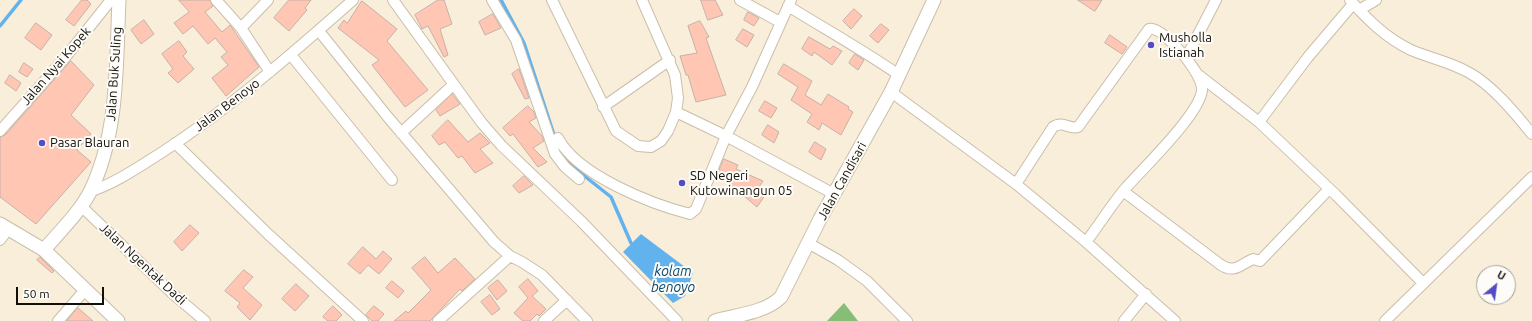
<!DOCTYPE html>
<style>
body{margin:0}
#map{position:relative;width:1532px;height:321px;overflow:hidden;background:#f9eed9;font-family:Ubuntu,sans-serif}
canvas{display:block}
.north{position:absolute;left:1476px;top:265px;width:40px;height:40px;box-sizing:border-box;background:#fefcf8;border:1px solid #a09e98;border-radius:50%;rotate:29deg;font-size:11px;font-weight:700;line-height:16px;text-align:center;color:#131009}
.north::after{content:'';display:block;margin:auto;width:14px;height:18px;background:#534cc4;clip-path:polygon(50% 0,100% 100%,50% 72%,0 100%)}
.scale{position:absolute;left:16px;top:287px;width:88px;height:18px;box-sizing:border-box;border:2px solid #131009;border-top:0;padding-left:5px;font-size:12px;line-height:14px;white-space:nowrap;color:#131009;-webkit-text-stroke:3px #fefcf8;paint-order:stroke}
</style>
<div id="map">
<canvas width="1532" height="321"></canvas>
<div class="north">U</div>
<div class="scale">50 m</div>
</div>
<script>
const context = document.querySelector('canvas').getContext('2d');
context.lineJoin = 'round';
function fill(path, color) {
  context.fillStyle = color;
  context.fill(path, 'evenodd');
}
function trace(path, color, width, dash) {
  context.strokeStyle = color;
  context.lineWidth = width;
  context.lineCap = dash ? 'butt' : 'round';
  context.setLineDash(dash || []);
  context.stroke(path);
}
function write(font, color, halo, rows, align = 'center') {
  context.font = font + ' Ubuntu,sans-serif';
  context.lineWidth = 4;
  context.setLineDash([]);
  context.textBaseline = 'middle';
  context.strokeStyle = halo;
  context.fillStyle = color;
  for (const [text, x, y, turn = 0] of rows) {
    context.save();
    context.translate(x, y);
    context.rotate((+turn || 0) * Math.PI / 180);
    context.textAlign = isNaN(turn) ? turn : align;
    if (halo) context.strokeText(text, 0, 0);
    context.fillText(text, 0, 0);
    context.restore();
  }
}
const forest = new Path2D(`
 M844,303l14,18h-31z`);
const water = new Path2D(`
 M641,234l52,39 -8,23 -12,7 -50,-51z`);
const stream = new Path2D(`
 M501,0l23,43 31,95
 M0,26l21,-26
 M558,146l10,17 43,34 20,46`);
const building = new Path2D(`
 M82,0h5l4,4 -17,22 -8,-6z
 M179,0h31l3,6 -8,6 17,20 8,-7 29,42 -33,29 -14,-18 16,-13 -7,-8 6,-5 -12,-14 -7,6 -15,-18 -10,8 -9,-11 15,-11z
 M289,0h22l-6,8 2,2 -18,21 -15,-13z
 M438,0h6l8,24 -12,5 8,26 -4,2 -16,-31 -6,3 -7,-14z
 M701,0h14l8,15 -15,5z
 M1078,0h24l-7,11z
 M362,1l35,28 -10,12 41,49 -23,17 -33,-42 7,-5 -41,-32 6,-8 3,3z
 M854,9l8,7 -11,13 -8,-8z
 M748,12l11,6 -5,8 -10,-6z
 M493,14l8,14 -16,7 -6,-13z
 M144,20l10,14 -13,10 -10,-14z
 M700,21l9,16 -3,1 20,57 -30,7 -8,-27h-2l-6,-19 17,-3 -9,-27z
 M36,23l16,12 -11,15 -16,-12z
 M881,24l8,6 -11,13 -8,-7z
 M743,29l11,6 -7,12 -11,-7z
 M1110,35l17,12 -5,7 -17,-11z
 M809,37l21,12 3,-3 9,5 -10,14 -18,-13 -2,4 -10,-7z
 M179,41l8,11 -4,4 11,13 -16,14 -10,-10 5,-4 -11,-15z
 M855,54l9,6 -6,10 -9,-7z
 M71,61l23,24 -23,30 20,19 -14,16 14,12 -55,62 -36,-27v-60l5,-2z
 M24,63l9,6 -6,8 -8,-5z
 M784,64l28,17 -7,14 16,10 7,-11 21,13 -1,2 5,3 -12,23 -19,-12 -3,7 -12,-8 5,-8 -21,-14 7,-13 -20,-13z
 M519,69l10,29 -4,1 -13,-25z
 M10,75l11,8 -5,8 -11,-8z
 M452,94l8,10 -20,12 -4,-6z
 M765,101l12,7 -6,10 -12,-7z
 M528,106l6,6 2,6 -7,4 13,14 2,5 -11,7 14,14 -9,5 -25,-33 -3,2 -7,-8z
 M448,120l20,22 12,-9 10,10 -10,6 13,14 -18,10 -13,-17 -4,2 -13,-16 -6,3 -7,-9z
 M768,125l11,7 -5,11 -12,-8z
 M815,142l11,7 -5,11 -12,-8z
 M724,159l14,6 -2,4 27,12 -6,9 9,4 -9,13 -39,-33z
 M524,176l9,9 -14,8 -6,-7z
 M190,225l9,8 -17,18 -8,-9z
 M363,247l13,12 7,-8 9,8 -13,15 -11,-9 -8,9 -12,-10z
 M40,257l14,14 -2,2 -15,-13z
 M425,257l13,16 17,-15 20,21 -13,12 -2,-2 -30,32h-36l12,-10 2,2 23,-23 -19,-22z
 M244,270l9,7 -10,11 19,17 -12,15 -13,-13 3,-4 -15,-12z
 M528,279l10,12 -6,5 14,13 -7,7 -2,-2 -7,7h-7l-9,-8 14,-15 -9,-11z
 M498,280l9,11 -10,9 -9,-12z
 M392,281l12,10 -6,7 -12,-10z
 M296,284l13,12 -14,15 -13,-12z
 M490,295l10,14 -8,6 -11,-13z
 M333,306l9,9 -6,6h-8l-5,-4z
 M374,306l10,8 -6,7h-6l-6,-6z
 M78,308l15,13h-26z`);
const minor = new Path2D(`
 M216,0l25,28 29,44
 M393,0l88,122 20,23 80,76 96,100
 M492,0l24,40 39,114 10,13 14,12
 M552,0l64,131 22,15 13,1 10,-6 7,-10 8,-19 2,-14 -3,-23 -33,-75
 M740,0l40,22
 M1350,0c18,20 36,38 61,50 19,8 39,12 57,22 24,13 47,41 64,62
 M788,6c37,23 75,44 111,69
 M1359,10l17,-10
 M241,28l27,-28
 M319,31l68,85 107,126 16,14 12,6 20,13 45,46
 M291,55l101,125
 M1196,73l63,49 77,73 87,88
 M891,92l125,92 70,58 89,79
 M603,107l67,-47
 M676,112l50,24 26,-49 39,-87
 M1259,122l49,-65 45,-53
 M0,131l64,-72 47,-59
 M401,133l52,-48
 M558,138c19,37 93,66 132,76l6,-5 30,-73 108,58
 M175,143l93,91 95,87
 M1016,184l37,-57c10,-7 16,3 25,0l71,-98c10,-3 30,21 37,29
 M1123,191l98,74c14,9 20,-1 32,-6l7,2 69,-72
 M89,192c27,-9 48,-24 72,-39 69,-45 131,-99 192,-153
 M81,206l92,88 32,27
 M0,240l9,-12
 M1086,242c13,-17 24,-35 38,-52 16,-19 81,-80 78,-103 -2,-11 -10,-21 -16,-29l30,-58
 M808,243l30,17 29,21 40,40
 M58,321l27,-31
 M438,321l72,-65
 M544,321l23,-21
 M1124,321l22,-27
 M1385,321l147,-144`);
const tertiary = new Path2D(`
 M0,224l44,26 74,71
 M44,250c16,-19 35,-37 46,-58 29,-59 26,-128 29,-192
 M715,321c21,-6 50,-8 66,-24l39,-78 71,-127 43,-92`);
const markers = [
 [1151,45,4,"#534cc4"],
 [42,143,4,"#534cc4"],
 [682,183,4,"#534cc4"]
];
const poiNames = [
 ["Musholla",1159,38],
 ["Istianah",1159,53],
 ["Pasar Blauran",50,143],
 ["SD Negeri",690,176],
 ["Kutowinangun 05",690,191]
];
const streetNames = [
 ["Jalan Nyai Kopek",56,66,-49],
 ["Jalan Buk Suling",114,74,-86],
 ["Jalan Benoyo",227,105,-37],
 ["Jalan Candisari",842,181,-61],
 ["Jalan Ngentak Dadi",143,264,43]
];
const waterNames = [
 ["kolam",673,271],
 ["benoyo",673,287]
];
fill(forest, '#86be75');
fill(water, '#62b2ee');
trace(stream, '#62b2ee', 3.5);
fill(building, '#ffc6b3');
trace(building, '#c7b0a8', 1);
trace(minor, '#c9beaa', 12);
trace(tertiary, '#c9beaa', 15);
trace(minor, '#fff', 10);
trace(tertiary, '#fff', 13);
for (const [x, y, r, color] of markers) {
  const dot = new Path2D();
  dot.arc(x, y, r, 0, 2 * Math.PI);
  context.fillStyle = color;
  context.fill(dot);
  trace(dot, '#fefcf8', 1.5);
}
write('13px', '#131009', '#fefcf8', poiNames, 'left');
write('13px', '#131009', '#fefcf8', streetNames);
write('italic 14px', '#09496f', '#fefcf8', waterNames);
</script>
